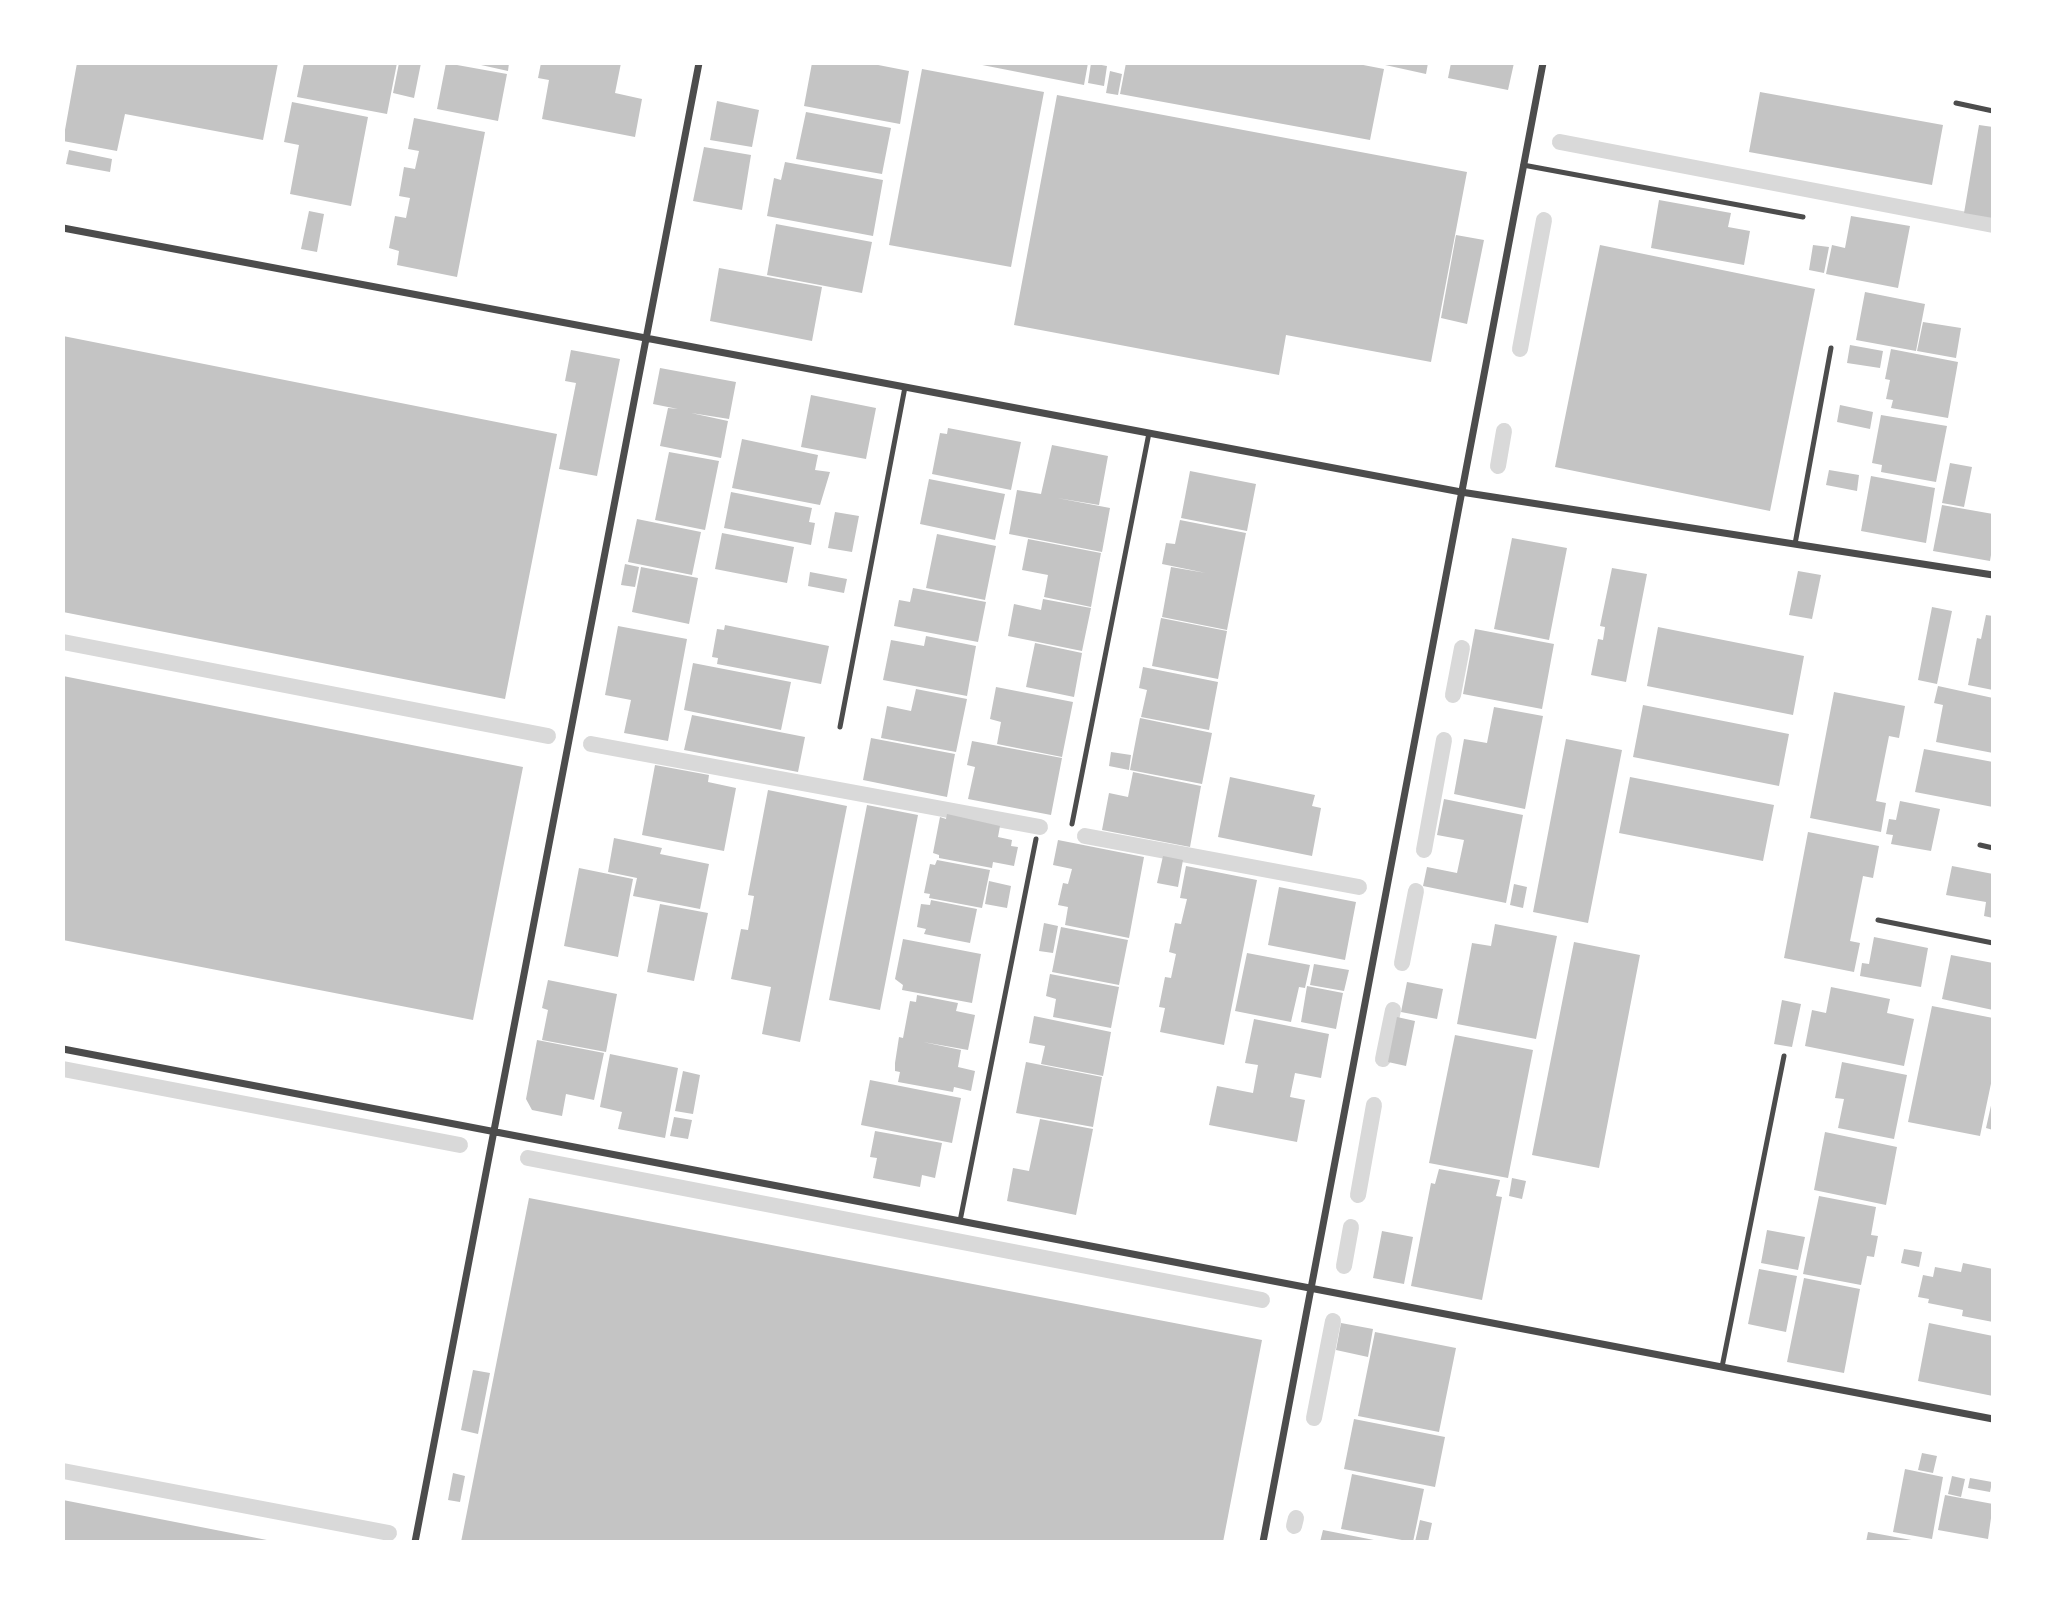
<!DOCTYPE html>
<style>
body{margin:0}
#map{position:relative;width:2056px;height:1605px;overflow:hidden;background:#fff;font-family:Barlow,sans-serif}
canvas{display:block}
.frame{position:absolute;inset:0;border:65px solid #fff;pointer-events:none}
</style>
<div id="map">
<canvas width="2056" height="1605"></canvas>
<div class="frame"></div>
</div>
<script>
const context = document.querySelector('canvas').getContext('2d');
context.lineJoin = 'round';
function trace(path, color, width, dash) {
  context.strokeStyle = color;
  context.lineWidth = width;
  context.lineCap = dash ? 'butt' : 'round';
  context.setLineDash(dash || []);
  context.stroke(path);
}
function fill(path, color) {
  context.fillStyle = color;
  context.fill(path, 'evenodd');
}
const stream = new Path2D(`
 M1560,142l433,83
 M1520,349l24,-129
 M1498,466l6,-35
 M63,642l485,94
 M1453,695l9,-47
 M591,744l449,83
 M1085,836l274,51
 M1424,850l20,-110
 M1402,963l14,-72
 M1383,1059l10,-49
 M63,1069l397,76
 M528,1158l734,142
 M1358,1195l16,-90
 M1344,1266l7,-39
 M1314,1418l19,-97
 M63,1471l326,62
 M1294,1526l2,-8`);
const building = new Path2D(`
 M77,63h201l-15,77 -138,-26 -8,37 -54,-10z
 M304,63h93l-10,51 -90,-17z
 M399,63h22l-7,35 -21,-5z
 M446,63l61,11 -9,47 -61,-12z
 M472,63h37l-1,8z
 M541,63h80l-6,30 27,6 -7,38 -93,-18 7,-39 -11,-2z
 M812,63h56l41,8 -9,53 -96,-18z
 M972,63h116l-4,22z
 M1091,63l16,3 -3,20 -16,-3z
 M1126,63h227l31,6 -14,71 -250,-46z
 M1376,63h52l-2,11z
 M1451,63h63l-6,27 -60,-12z
 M922,69l122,23 -33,175 -122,-22z
 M1110,71l12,3 -4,21 -12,-2z
 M1760,92l183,33 -11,60 -183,-33z
 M1057,95l410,77 -36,190 -145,-27 -7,40 -265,-50z
 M717,101l42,9 -7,37 -42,-7z
 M292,102l76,15 -17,89 -61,-12 9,-49 -15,-3z
 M806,112l85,16 -9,46 -86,-15z
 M414,118l71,14 -28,145 -60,-12 2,-14 -10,-3 6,-32 11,2 4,-20 -11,-2 5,-29 11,2 4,-18 -11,-2z
 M1979,125l14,2v91l-29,-5z
 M704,147l47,8 -9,55 -49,-9z
 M69,150l43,9 -2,13 -44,-8z
 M785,162l98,18 -10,56 -106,-20 7,-38 7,2z
 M1659,200l72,13 -3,14 22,4 -6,34 -93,-17z
 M309,211l15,3 -7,38 -16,-3z
 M1851,216l59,10 -12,62 -72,-14 6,-29 13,3z
 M776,224l96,18 -10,51 -95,-18z
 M1456,235l28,5 -17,84 -26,-6z
 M1600,245l215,44 -45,222 -215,-44z
 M1813,245l16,2 -5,26 -15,-3z
 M719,268l103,19 -10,54 -102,-20z
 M1865,292l60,12 -9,47 -60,-11z
 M1923,322l38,6 -5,30 -39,-7z
 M63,336l494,98 -52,265 -442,-87z
 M1850,345l33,6 -3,17 -33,-5z
 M1891,349l67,13 -10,56 -57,-10 2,-8 -7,-1 4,-19 -5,-1z
 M571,350l49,9 -23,117 -38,-7 17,-86 -11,-2z
 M660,368l76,14 -7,37 -38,-6 37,8 -7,37 -61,-12 8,-38 10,1 -25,-5z
 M811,395l65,13 -10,51 -65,-12z
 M1840,405l33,7 -3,17 -33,-7z
 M1881,415l66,11 -11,56 -55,-10 1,-7 -10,-2z
 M948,428l73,14 -10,48 -79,-16 8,-41 7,1z
 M742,439l76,16 -3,15 15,2 -10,33 -88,-17z
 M1052,445l56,11 -9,49 -42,-7 53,10 -8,44 -93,-18 8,-44 24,4z
 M669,452l50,9 -14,69 -50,-10z
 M1950,463l22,4 -8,40 -22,-4z
 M1829,470l30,5 -2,16 -31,-6z
 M1190,471l66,13 -9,47 -66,-13z
 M1871,476l64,12 -9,55 -65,-12z
 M929,479l76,15 -10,46 -75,-16z
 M731,492l81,16 -3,14 6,1 -4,22 -87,-17z
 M1942,505l51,9v29l-3,18 -57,-10z
 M835,512l24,4 -7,36 -24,-4z
 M637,519l64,13 -9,43 -64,-13z
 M1180,520l66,13 -19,97 -65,-13 9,-50 35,6 -44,-9 4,-21 9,1z
 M722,533l72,14 -7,36 -72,-14z
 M937,534l59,12 -11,54 -59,-12z
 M1512,538l55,10 -18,92 -55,-11z
 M1028,539l73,14 -10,54 -47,-10 4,-22 -26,-5z
 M625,564l14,3 -4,20 -14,-2z
 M641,567l57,11 -9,46 -57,-12z
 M1612,568l35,6 -21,108 -35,-7 7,-36 5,1 2,-13 -5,-1z
 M1798,571l23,4 -9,44 -23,-4z
 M810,572l37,7 -3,14 -36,-7z
 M913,588l73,14 -8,40 -84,-16 5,-26 11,2z
 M1043,599l48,9 -9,43 -74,-15 6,-32 27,6z
 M1932,607l20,4 -15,73 -19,-4z
 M1986,615l7,1v74l-25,-5 9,-47 4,1z
 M1161,618l66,13 -9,48 -66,-13z
 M725,625l104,21 -8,38 -104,-20 1,-6 -6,-1 5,-28 7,1z
 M618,626l69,13 -19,102 -44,-8 7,-33 -26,-5z
 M1658,627l146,29 -11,59 -146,-29z
 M1475,629l79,15 -12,65 -79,-15z
 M926,636l50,10 -9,50 -84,-16 8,-40 33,6z
 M1035,643l47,10 -8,44 -48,-10z
 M693,663l98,19 -10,48 -97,-20z
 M1143,667l75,15 -9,48 -68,-13 6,-27 -8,-2z
 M63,676l460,91 -50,253 -410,-80z
 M1938,686l55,12v55l-57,-11 7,-37 -9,-2z
 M996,687l77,15 -11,55 -65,-13 4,-22 -11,-3z
 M916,689l51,10 -11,53 -75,-14 6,-32 24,5z
 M1834,692l71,14 -6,32 -10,-2 -13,65 10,2 -5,29 -71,-14z
 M1643,705l146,29 -10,52 -146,-29z
 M1494,707l49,9 -18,93 -71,-15 10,-55 23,4z
 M692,715l113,22 -7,35 -114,-22z
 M1140,718l72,15 -10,51 -72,-14z
 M871,738l84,16 -8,43 -84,-17z
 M1566,739l56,11 -34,173 -55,-11z
 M972,741l90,17 -11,57 -83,-16 7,-32 -8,-2z
 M1924,749l69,13v45l-78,-15z
 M1111,752l20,3 -2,15 -20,-4z
 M655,765l54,10 -1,7 28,6 -12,63 -82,-16z
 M1133,772l68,14 -11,61 -88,-17 7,-37 19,4z
 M1230,777l85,18 -3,11 9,2 -9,48 -94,-19z
 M1630,777l144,28 -11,56 -144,-28z
 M768,790l79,16 -47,236 -38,-8 9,-47 -40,-8 10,-50 7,1 6,-34 -6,-1z
 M1444,799l79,16 -17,88 -83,-17 4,-19 30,6 7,-33 -27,-5z
 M1900,801l40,8 -9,42 -40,-7 2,-9 -7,-1 3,-15 7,1z
 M867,805l51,10 -38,195 -51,-10z
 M947,814l53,12 -2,11 14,3 -1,6 7,1 -4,19 -21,-4 -1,6 -53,-10v-3l-6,-2 7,-36 6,2z
 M1808,832l71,14 -6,32 -10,-2 -13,65 10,2 -6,29 -70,-14z
 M614,838l48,10 -2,6 49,10 -9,45 -67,-13 4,-18 -29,-6z
 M1058,840l86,17 -15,81 -64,-13 3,-18 -10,-2 5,-22 5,1 4,-15 -19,-4z
 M1163,856l20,4 -5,27 -21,-4z
 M937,860l53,10 -8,38 -53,-10 1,-4 -6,-1 6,-29 5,1z
 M1186,866l71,14 -33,165 -64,-13 5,-24 -6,-1 6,-30 6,1 5,-24 -7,-2 6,-29 6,1 6,-25 -7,-1z
 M1952,866l41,8v44l-9,-2 2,-14 -40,-7z
 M579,868l54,11 -15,78 -54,-11z
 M989,881l22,5 -4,22 -22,-4z
 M1514,884l13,3 -4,21 -13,-3z
 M1279,887l77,15 -11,58 -77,-15z
 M931,900l46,9 -7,34 -46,-9 2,-5 -9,-2 4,-23 9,1z
 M660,904l48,9 -14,68 -47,-9z
 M1044,923l14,3 -5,27 -14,-2z
 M1495,924l62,12 -21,103 -79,-15 15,-81 19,3z
 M1061,927l67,13 -9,45 -67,-13z
 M1874,937l54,11 -7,39 -61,-11 2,-13 7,1z
 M903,939l78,15 -9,49 -70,-13 1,-5 -8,-6z
 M1574,942l66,13 -41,213 -67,-13z
 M1247,953l63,12 -5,23 -6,-1 -8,35 -56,-11z
 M1951,955l42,8v47l-51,-11z
 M1314,964l35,6 -5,21 -34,-6z
 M1050,974l69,13 -8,41 -58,-11 3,-18 -10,-3z
 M548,980l69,14 -11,58 -64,-12 6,-30 -6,-2z
 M1407,982l36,7 -6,30 -36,-7z
 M1307,986l36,7 -7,36 -35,-7z
 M1831,987l59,12 -3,14 27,6 -10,47 -99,-20 7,-36 14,3z
 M917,995l41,8 -2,8 19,4 -7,35 -45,-8 38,8 -3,17 17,4 -4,20 -17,-4 -1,5 -55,-10 2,-10 -5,-1v-8l4,-26 4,1 7,-37 6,1z
 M1782,1000l19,4 -9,43 -18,-3z
 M1932,1006l61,12v56l-13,62 -72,-14z
 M1034,1016l77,16 -8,44 -62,-12 4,-18 -16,-3z
 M1397,1017l18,4 -9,45 -18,-4z
 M1254,1019l75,15 -8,44 -26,-5 -5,24 15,3 -8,42 -88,-17 8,-39 36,7 5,-28 -13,-2z
 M1455,1035l78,15 -25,128 -79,-15z
 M537,1040l67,13 -10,47 -28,-6 -4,22 -30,-6 -6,-11z
 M610,1054l68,14 -13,70 -47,-9 4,-17 -22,-5z
 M1026,1062l76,15 -9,50 -77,-14z
 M1842,1062l65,13 -13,64 -56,-11 6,-29 -9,-1z
 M683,1071l17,4 -7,39 -18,-3z
 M870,1080l91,18 -9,45 -91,-18z
 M1992,1101h1v29l-7,-2z
 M674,1117l18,3 -4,19 -18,-3z
 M1040,1119l53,10 -17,86 -69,-14 6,-33 16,3z
 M875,1131l67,12 -7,35 -13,-3 -2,12 -47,-9 4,-20 -7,-1z
 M1825,1132l72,15 -11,58 -72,-15z
 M1439,1169l61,11 -4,16 6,1 -20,103 -71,-14 20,-103 4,1z
 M1512,1178l14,3 -4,18 -13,-3z
 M1819,1196l57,11 -5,28 7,1 -4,21 -7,-1 -6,29 -58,-11z
 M529,1198l733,142 -39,202h-762z
 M1767,1230l38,7 -7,33 -37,-7z
 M1382,1231l31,6 -9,47 -31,-6z
 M1904,1249l18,3 -3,15 -18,-4z
 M1963,1263l30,6v53l-31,-6 1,-6 -35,-7 1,-4 -11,-2 5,-22 10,2 2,-10 26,5z
 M1759,1269l38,7 -11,56 -38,-8z
 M1804,1278l56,11 -16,84 -57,-11z
 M1341,1323l32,6 -5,28 -32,-7z
 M1929,1323l64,13v60l-75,-15z
 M1375,1332l81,16 -17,84 -81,-16z
 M473,1370l17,3 -12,61 -17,-4z
 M1354,1419l91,18 -10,50 -91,-18z
 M1922,1453l15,3 -4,17 -15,-3z
 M1905,1469l38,8 -11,62 -39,-7z
 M453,1473l12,3 -5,26 -12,-2z
 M1352,1474l72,15 -11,53 -72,-13z
 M1952,1476l13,3 -4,18 -13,-3z
 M1970,1478l22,4 -2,10 -22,-4z
 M1945,1495l48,9 -5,35 -50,-9z
 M63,1500l209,41 -1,1h-208z
 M1420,1520l12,3 -4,19h-13z
 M1323,1530l56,11v1h-59z
 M1868,1532l49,9v1h-51z`);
const service = new Path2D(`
 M1956,103l37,8
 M1523,165l280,52
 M1795,544l36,-196
 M840,727l65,-340
 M1072,824l77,-391
 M1980,845l13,3
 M1878,920l115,23
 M960,1221l76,-382
 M1722,1367l62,-311`);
const minor = new Path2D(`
 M63,228l1398,264 532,83
 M63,1049l1930,370
 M415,1542l284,-1479
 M1263,1542l280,-1479`);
trace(stream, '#d9d9d9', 16);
fill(building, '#c4c4c4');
trace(service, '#4c4c4c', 5);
trace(minor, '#4c4c4c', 7);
</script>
